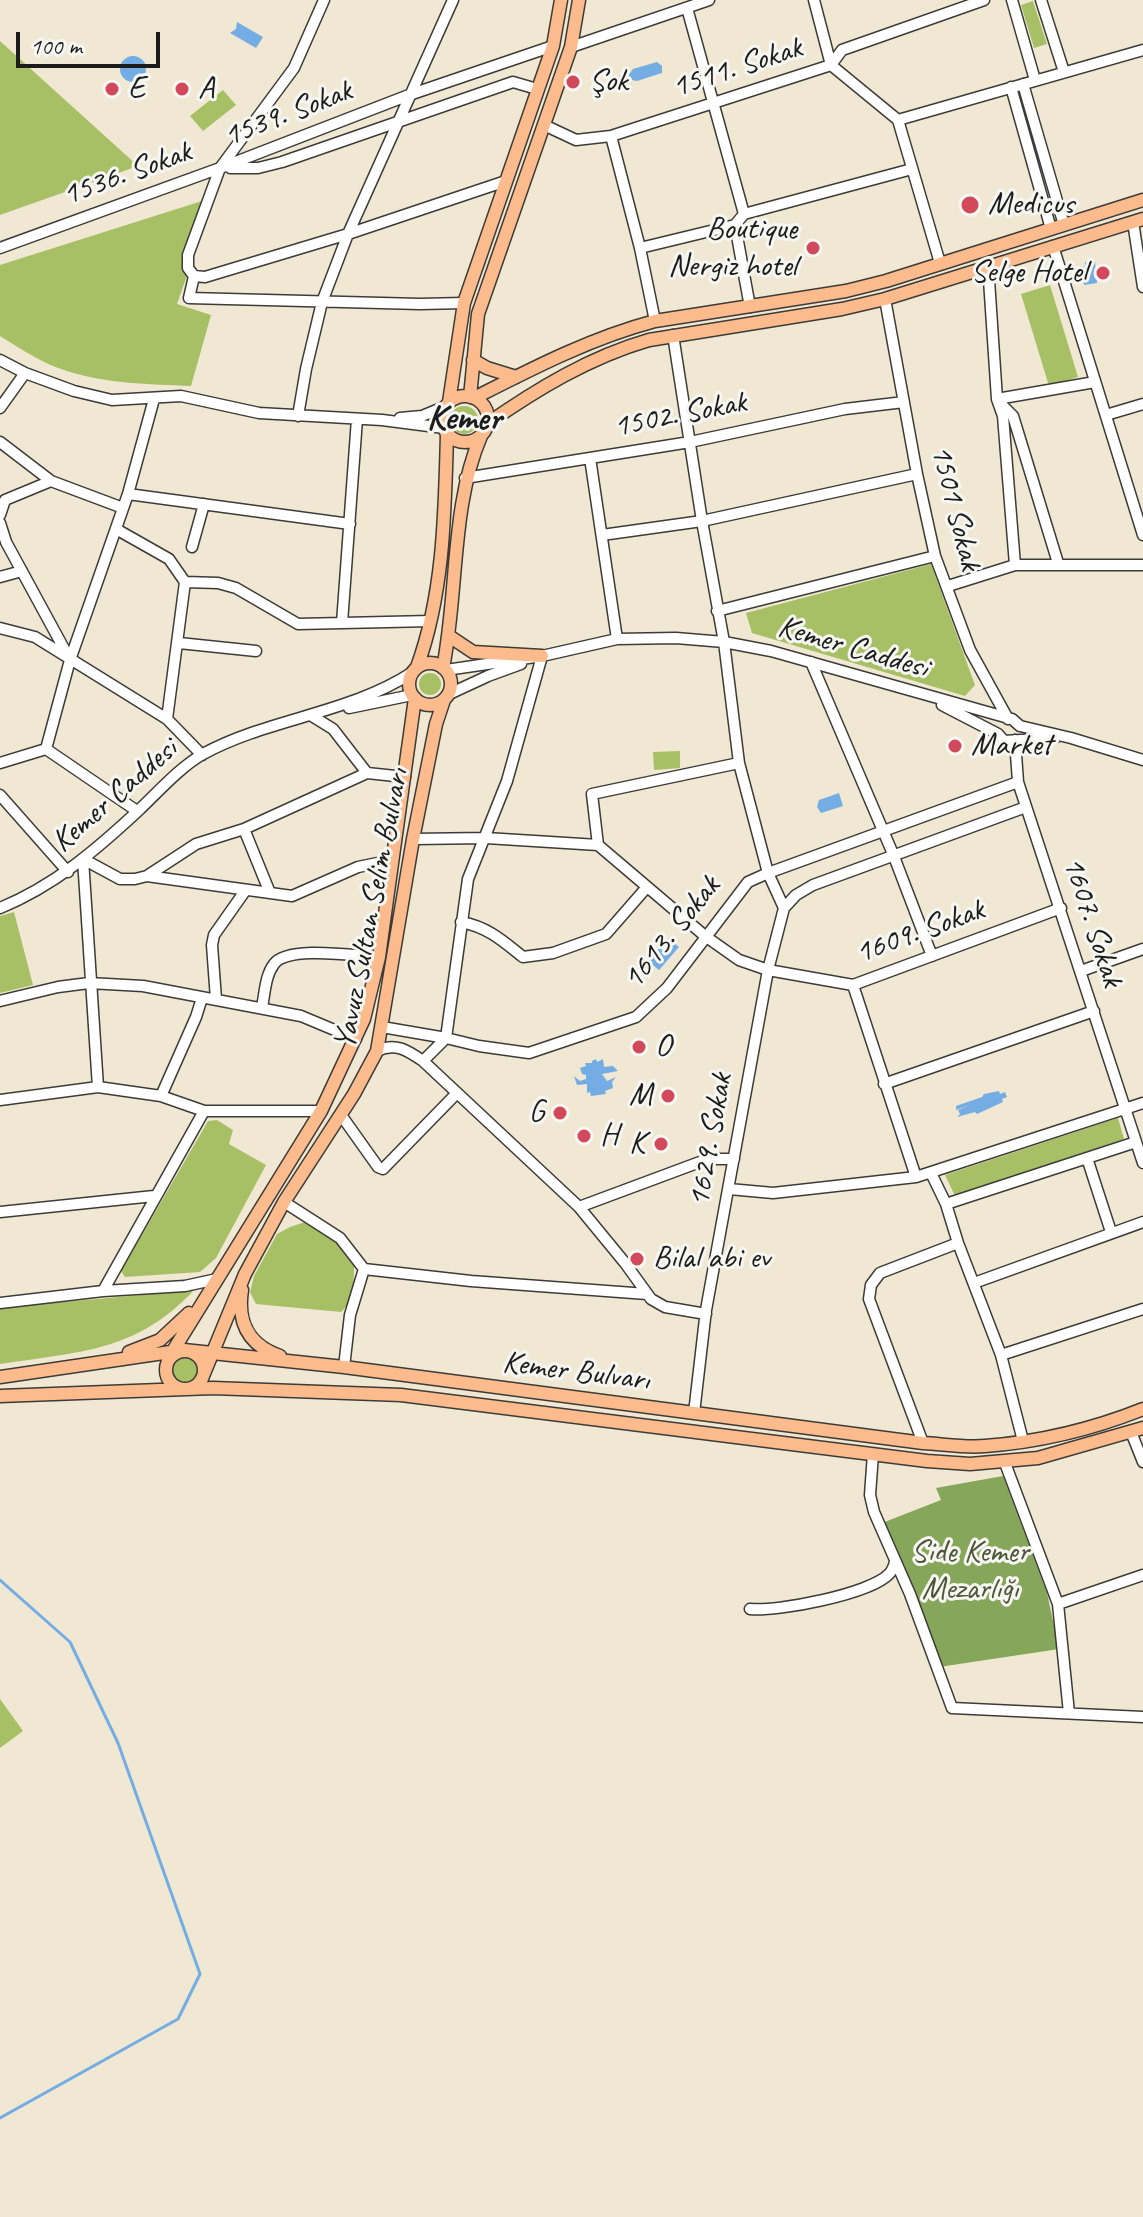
<!DOCTYPE html>
<meta charset="utf-8">
<style>
body{margin:0}
#map{position:relative;width:1143px;height:2217px;overflow:hidden;background:#f0e8d2;font-family:Caveat,sans-serif}
canvas{display:block}
.scale{position:absolute;left:16px;top:32px;width:144px;height:36px;box-sizing:border-box;border:4px solid #1c1c1c;border-top:0;padding-left:10px;font-size:24px;line-height:28px;white-space:nowrap;color:#1c1c1c;-webkit-text-stroke:6px #f6f6f2;paint-order:stroke}
</style>
<div id="map">
<canvas width="1143" height="2217"></canvas>
<div class="scale">100 m</div>
</div>
<script>
const context = document.querySelector('canvas').getContext('2d');
context.lineJoin = 'round';
function fill(path, color) {
  context.fillStyle = color;
  context.fill(path, 'evenodd');
}
function trace(path, color, width, dash) {
  context.strokeStyle = color;
  context.lineWidth = width;
  context.lineCap = dash ? 'butt' : 'round';
  context.setLineDash(dash || []);
  context.stroke(path);
}
function write(font, color, halo, rows, align = 'center') {
  context.font = font + ' Caveat,sans-serif';
  context.lineWidth = 6;
  context.setLineDash([]);
  context.textBaseline = 'middle';
  context.strokeStyle = halo;
  context.fillStyle = color;
  for (const [text, x, y, turn = 0] of rows) {
    context.save();
    context.translate(x, y);
    context.rotate((+turn || 0) * Math.PI / 180);
    context.textAlign = isNaN(turn) ? turn : align;
    if (halo) context.strokeText(text, 0, 0);
    context.fillText(text, 0, 0);
    context.restore();
  }
}
const green = new Path2D(`
 M1033,1l14,43 -13,4 -13,-43z
 M0,41l138,125 -138,49z
 M223,90l13,15 -33,26 -13,-15z
 M202,201l3,23 -28,80 34,11 -20,71c-42,-2 -84,-2 -124,-15 -24,-7 -46,-22 -67,-35v-71z
 M1050,285l28,92 -29,9 -28,-92z
 M450 420a14 14 0 1 1 28 0a14 14 0 1 1-28 0Z
 M931,564l44,121 -10,11 -213,-63 -6,-20z
 M419 684a11 11 0 1 1 22 0a11 11 0 1 1-22 0Z
 M680,751v17l-26,2 -1,-18z
 M14,912l19,73 -33,8v-77z
 M1118,1118l6,21 -169,57 -10,-21z
 M217,1120l16,10 -4,14 37,21 -50,93 -16,14 -75,5 -4,-6 87,-150z
 M305,1222l28,15 21,24c0,17 1,39 -13,51l-85,-8 -6,-12 4,-16 23,-42 13,-7z
 M194,1290c-57,62 -116,62 -194,74v-56z
 M172 1370a13 13 0 1 1 26 0a13 13 0 1 1-26 0Z
 M0,1699l23,32 -23,17z`);
const forest = new Path2D(`
 M1003,1476l44,117 12,56 -120,18 -57,-144 59,-23 -5,-12z`);
const water = new Path2D(`
 M237,22l26,15 -7,11 -26,-15 6,-4z
 M120 69a13 13 0 1 1 26 0a13 13 0 1 1-26 0Z
 M657,62l5,4v7l-25,8 -5,-1 -2,4h-9l-2,-8 7,-5 4,2 3,-4z
 M1095,261l2,22 -13,2 -2,-18 3,-1v-4z
 M839,793l4,13 -22,7 -4,-6 2,-7z
 M668,938l11,9 -20,23 -11,-9z
 M596,1059l1,3 6,-3 1,8 9,-1 5,5 -16,3 5,7 9,-4 -4,5 1,6 -8,3 1,3 -15,2 -1,-4 -3,1v-9l-10,1 -3,-9 6,5 6,-2v-4l-4,-1 -2,-6 6,-2 -1,-3h7v-2z
 M999,1091l1,3 5,-2 2,5 -5,2 1,3 -26,12 -2,-2 -18,5 3,-3 -2,-4 12,-5 -14,5v-4l26,-9 2,-3z`);
const stream = new Path2D(`
 M0,1580l70,62 48,101 82,231 -22,45 -178,99`);
const minor = new Path2D(`
 M814,0l17,65 67,55 42,143
 M1012,0l23,80
 M1041,0l23,72
 M687,8l57,206
 M571,47l138,-47
 M1023,84l41,141
 M1011,87l40,142
 M898,120l245,-70
 M544,125l32,15 35,-4 220,-71 11,-15 142,-50
 M611,136l29,112 15,73
 M220,168l-32,87v13l6,8 11,1 143,-43 158,-53
 M220,168l189,-73 144,-49
 M230,168h28l24,-6 231,-80 24,7
 M1133,222l10,65
 M735,225l15,82
 M1053,246l90,289
 M0,248l220,-80 74,-100 30,-68
 M640,248l95,-23 9,-11 168,-45
 M988,265l9,134 6,17 12,149
 M194,276l-5,22 231,6 44,-1
 M885,299l32,175 18,82 35,94 38,69
 M673,335l29,186 22,121 15,121 29,110 16,35
 M0,360l25,13 49,18 38,9 69,-4 78,17 123,7 62,8
 M997,399l98,-17
 M1001,404l12,12 45,147
 M0,408l25,-35
 M1106,415l37,-11
 M298,416l8,-47 16,-67 26,-68 105,-234
 M400,418l22,-2 24,-10
 M0,442l51,39 72,27
 M590,458l27,181
 M465,478l225,-36 155,-33 59,-7
 M128,494l222,30
 M0,515l5,-15 46,-19
 M0,523l6,19 62,114
 M116,529l53,30 16,23 33,1 18,5 62,36 133,-3
 M602,535l100,-14 215,-47
 M192,547l12,-43
 M0,577l22,-6
 M948,586l67,-21h128
 M717,611l218,-55
 M342,623l15,-204
 M0,628l35,9 132,82 35,36
 M179,643l77,8
 M811,662l82,192 39,102
 M446,670l96,-14 75,-17 59,-1 48,4 47,9 241,68 8,7 51,12 72,22
 M447,695l41,-19 33,-12
 M942,705l56,29 6,7 51,-3
 M349,708l63,-13
 M312,716l21,13 34,44
 M167,719l18,-137
 M1015,740l3,42 125,381
 M46,749l24,-89 58,-166 26,-95
 M46,749l91,62
 M0,763l46,-14
 M0,795l68,77
 M244,829l26,64
 M413,839l73,-1 112,7 107,91 34,24 29,10 85,15 208,-77
 M598,845l-6,-51 147,-31
 M83,859l37,20h15l12,-3 49,-32 48,-15 123,-56 38,4
 M83,859l15,228
 M147,876l145,20 66,-29 34,-7
 M0,908c54,-22 96,-58 139,-98 20,-19 40,-42 64,-56 66,-36 146,-40 210,-82
 M461,922c27,5 42,19 62,35l30,-4 53,-19 41,-47
 M1081,971l62,-22
 M853,985l63,192
 M216,999l-4,-54 2,-10 31,-44
 M0,1001l58,-14 31,-4 54,3 158,30 55,23
 M262,1007c3,-14 3,-31 12,-43 14,-19 82,-8 105,-7
 M382,1027l64,11 33,8 50,7 107,-36 31,-29 81,-106 20,-9 250,-91
 M377,1051c18,-9 30,-1 46,10l156,146 46,56 26,36 14,8 41,7
 M423,1061l23,-23 22,-159 39,-98 35,-125
 M884,1084l210,-73
 M161,1096l35,-79 6,-19
 M0,1100l98,-13 63,9 43,15h117
 M341,1115l37,52 5,2 74,-76
 M1087,1158l24,74
 M931,1173l15,31 12,39 43,112 22,86
 M729,1189l44,4 143,-16 227,-74
 M284,1202l56,36 24,31 107,12 176,13
 M946,1204l190,-62
 M579,1207l129,-48h26
 M0,1212l154,-16
 M974,1283l169,-61
 M103,1291l101,-180
 M0,1303l103,-12 82,-5 32,-7
 M1001,1355l142,-46
 M344,1367l6,-52 14,-46
 M694,1413l12,-103 62,-340 16,-62 12,-13 17,-10 213,-78
 M1131,1432l12,30
 M923,1443l-54,-144 2,-14 9,-12 78,-30
 M873,1454l-3,41 4,17 36,82 42,114 191,9
 M1005,1463l53,141 11,109
 M1058,1604l85,-29
 M750,1609c27,3 120,-15 139,-35 3,-3 5,-8 6,-12`);
const major = new Path2D(`
 M473,360l14,8 29,9
 M442 419a23 23 0 1 1 46 0a23 23 0 1 1-46 0Z
 M470,397l8,-83 93,-267 8,-47
 M474,398c59,-30 117,-60 181,-77l191,-30 40,-10 257,-81
 M449,402l15,-99 89,-257 8,-46
 M487,424c50,-35 103,-67 162,-84l193,-31 43,-10 258,-80
 M449,636l24,16 69,4
 M409 684a21 21 0 1 1 42 0a21 21 0 1 1-42 0Z
 M417,667c27,-73 28,-157 30,-234
 M443,668c15,-75 8,-163 38,-232
 M242,1290c-5,32 6,55 38,66
 M166 1370a19 19 0 1 1 38 0a19 19 0 1 1-38 0Z
 M129,1352l31,-12 29,-27
 M171,1354l150,-243 43,-92 15,-62 36,-259
 M203,1376l42,-102 39,-72 70,-108 23,-43 36,-212 23,-115 8,-24
 M0,1377l184,-27 160,17 579,76c20,1 42,5 62,3 54,-4 108,-17 158,-37
 M0,1396l213,-8 188,7 526,66 43,3 68,-6 105,-30`);
const markers = [
 [573,82,8,"#d1495b"],
 [112,89,8,"#d1495b"],
 [182,89,8,"#d1495b"],
 [970,205,10,"#d1495b"],
 [813,248,8,"#d1495b"],
 [1103,273,8,"#d1495b"],
 [955,746,8,"#d1495b"],
 [639,1047,8,"#d1495b"],
 [668,1096,8,"#d1495b"],
 [560,1113,8,"#d1495b"],
 [584,1136,8,"#d1495b"],
 [661,1144,8,"#d1495b"],
 [637,1259,8,"#d1495b"]
];
const streetNames = [
 ["1511. Sokak",737,68,-18],
 ["1539. Sokak",288,114,-21],
 ["1536. Sokak",127,174,-20],
 ["1502. Sokak",680,415,-11],
 ["1501 Sokak",955,508,76],
 ["Kemer Caddesi",853,648,16],
 ["Kemer Caddesi",115,796,-41],
 ["Yavuz Sultan Selim Bulvarı",372,909,-79],
 ["1607. Sokak",1092,922,72],
 ["1609. Sokak",920,932,-20],
 ["1613. Sokak",672,933,-51],
 ["1629. Sokak",711,1140,-80],
 ["Kemer Bulvarı",576,1372,7]
];
const poiNames = [
 ["Şok",589,82],
 ["E",128,89],
 ["A",198,89],
 ["Medicus",988,205],
 ["Boutique",797,230,"right"],
 ["Nergiz hotel",797,267,"right"],
 ["Selge Hotel",1087,273,"right"],
 ["Market",971,746],
 ["O",655,1047],
 ["M",652,1096,"right"],
 ["G",544,1113,"right"],
 ["H",600,1136],
 ["K",645,1144,"right"],
 ["Bilal abi ev",653,1259]
];
const parkNames = [
 ["Side Kemer",970,1553],
 ["Mezarlığı",970,1590]
];
const quarterNames = [
 ["Kemer",464,420]
];
fill(green, '#a8c065');
fill(forest, '#86a65a');
fill(water, '#74ade4');
trace(stream, '#74ade4', 3);
trace(minor, '#3c3b37', 13);
trace(major, '#3c3b37', 15);
trace(minor, '#fff', 10);
trace(major, '#fbbb8d', 12);
for (const [x, y, r, color] of markers) {
  const dot = new Path2D();
  dot.arc(x, y, r, 0, 2 * Math.PI);
  context.fillStyle = color;
  context.fill(dot);
  trace(dot, '#f6f6f2', 3);
}
write('32px', '#1c1c1c', '#f6f6f2', streetNames);
write('32px', '#1c1c1c', '#f6f6f2', poiNames, 'left');
write('32px', '#4d5536', '#f6f6f2', parkNames);
write('bold 36px', '#1c1c1c', '#f6f6f2', quarterNames);
</script>
